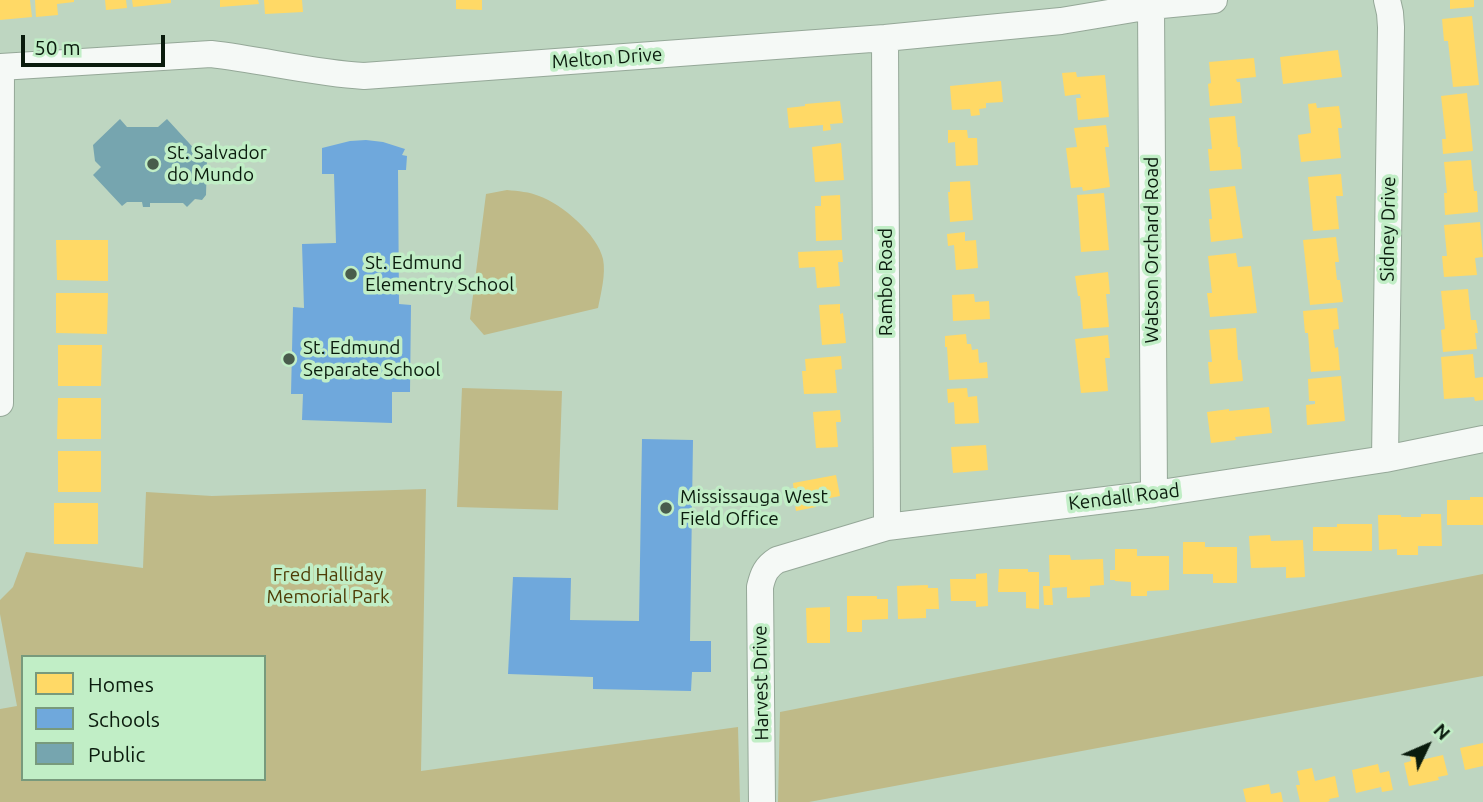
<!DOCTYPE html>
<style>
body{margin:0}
#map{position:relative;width:1483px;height:802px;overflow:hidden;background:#bed6c1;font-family:Ubuntu,sans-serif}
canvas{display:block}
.legend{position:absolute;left:21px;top:655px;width:245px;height:126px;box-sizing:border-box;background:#c1eec6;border:2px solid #789a7c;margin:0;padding:9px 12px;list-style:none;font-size:21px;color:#0a1b0d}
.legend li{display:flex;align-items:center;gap:14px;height:35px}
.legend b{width:35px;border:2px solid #789a7c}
.north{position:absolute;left:1392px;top:711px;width:70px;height:70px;-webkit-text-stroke:5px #c1eec6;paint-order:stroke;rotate:46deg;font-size:19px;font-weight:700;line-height:28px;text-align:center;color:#0a1b0d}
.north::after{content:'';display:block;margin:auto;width:24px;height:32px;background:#0a1b0d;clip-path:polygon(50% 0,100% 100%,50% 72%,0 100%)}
.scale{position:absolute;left:21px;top:35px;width:144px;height:32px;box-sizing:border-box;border:4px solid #0a1b0d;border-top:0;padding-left:9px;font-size:21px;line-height:24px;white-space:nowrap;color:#0a1b0d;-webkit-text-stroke:5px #c1eec6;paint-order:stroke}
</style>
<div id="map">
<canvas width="1483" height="802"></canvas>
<ul class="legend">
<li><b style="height:19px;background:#ffd966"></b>Homes</li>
<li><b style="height:19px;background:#6fa8dc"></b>Schools</li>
<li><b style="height:19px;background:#76a5af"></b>Public</li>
</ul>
<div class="north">N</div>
<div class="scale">50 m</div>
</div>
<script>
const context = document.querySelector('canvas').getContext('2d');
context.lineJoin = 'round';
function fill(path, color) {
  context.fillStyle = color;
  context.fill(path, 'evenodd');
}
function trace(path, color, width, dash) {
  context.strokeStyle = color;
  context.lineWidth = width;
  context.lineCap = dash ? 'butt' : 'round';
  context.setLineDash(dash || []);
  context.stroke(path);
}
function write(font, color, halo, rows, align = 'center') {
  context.font = font + ' Ubuntu,sans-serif';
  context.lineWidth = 7;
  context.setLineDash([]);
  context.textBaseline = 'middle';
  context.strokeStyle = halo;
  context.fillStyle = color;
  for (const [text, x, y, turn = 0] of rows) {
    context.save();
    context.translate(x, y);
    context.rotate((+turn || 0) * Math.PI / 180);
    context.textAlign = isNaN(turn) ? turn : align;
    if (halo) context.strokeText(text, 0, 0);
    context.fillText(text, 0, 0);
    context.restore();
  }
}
const green = new Path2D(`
 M507,190c11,1 23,2 32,6 23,8 59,39 64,63 3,15 -2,34 -5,49l-114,27 -14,-16 16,-125z
 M462,388l100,3 -4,119 -101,-3z
 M426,489l-5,282 317,-44 2,75h-740v-93l17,-3 -17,-92v-14l13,-13 13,-35 117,16 3,-76 66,4zM23,657h241v122h-241z
 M1483,574v102l-674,126h-31l2,-90z`);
const homes = new Path2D(`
 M0,0h30l2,17 -32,3z
 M35,0h39v2l-17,2 1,11 -22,2z
 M105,0h21l1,8 -21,2z
 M132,0h39v3l-38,4z
 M220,0h38l1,4 -39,3z
 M264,0h38l1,12 -38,2z
 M456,0h26v10l-26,-1z
 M1450,0h24v7l-24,2z
 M1472,16l7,69 -26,2 -5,-46h-4l-2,-22z
 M1338,50l4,27 -59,7 -3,-27z
 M1254,58l2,19 -20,2 1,3h3l2,21 -32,3 -2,-22 3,-1 -2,-21z
 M1076,72l1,5 28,-2 4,42 -31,3 -2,-22h5l-1,-4 -15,2 -3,-23z
 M1001,81l2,21 -17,1v5l-7,1 1,6 -9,1 -1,-7 -18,1 -2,-24z
 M1467,93l6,58 -30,3 -1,-15h4l-5,-43z
 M840,101l3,22 -13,1 1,6 -8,1v-6l-34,3 -2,-20 18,-2v-2z
 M1316,103l1,5 22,-2 3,22h-4l3,30 -40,4 -3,-27 13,-2 -3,-29z
 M1235,116l3,31h2l2,22 -32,2 -2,-22h4l-3,-31z
 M1106,125l3,22h-4l5,40 -27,4 -1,-4 -11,1 -5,-40 11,-1 -3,-19z
 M948,130h19l1,8h9l1,27 -22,1 -1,-24 -7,1z
 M841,143l3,37 -29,2 -3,-35z
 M1471,160l3,31h3l1,21 -33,3 -1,-22h3l-3,-31z
 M1341,174l2,22h-7l3,33 -26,2 -5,-54z
 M970,181l3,39 -23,2 -2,-30h2v-10z
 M1235,186l8,52 -32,4 -2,-23h3l-3,-30z
 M1104,193l5,57 -28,2 -4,-57z
 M840,195l2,45 -26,1 -1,-35h6v-10z
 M1480,222l3,35 -8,1 2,17 -33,2 -2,-21h5l-3,-31z
 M965,232v9l11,-1 2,28 -22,2 -2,-25 -6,1 -1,-12z
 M1336,237l3,25h-4l2,18h3l3,22 -33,3 -7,-65z
 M56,240h52v41l-51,-1z
 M842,250l1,12h-5l2,24 -23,2 -2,-21 -16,1 -1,-16z
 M1236,253l2,14 13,-1 6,47 -47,4 -3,-24h5l-4,-37z
 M1108,272l2,22h-4l3,33 -26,2 -3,-33h-2l-3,-20z
 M1468,289l3,31h5l2,13h-3l2,16 -34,3 -2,-22 4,-1 -4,-38z
 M56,293h52l-1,41 -51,-1z
 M974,294l1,8 14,-1 1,18 -37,2 -1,-26z
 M840,304v10l3,-1 3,30 -24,2 -3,-40z
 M1337,308l2,21 -6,1 2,18 3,-1 2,23 -29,2 -3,-39h-3l-2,-22z
 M1236,328l2,32h3l2,21 -33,3 -2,-22h4l-3,-32z
 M966,334l1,10h4l1,6 6,-1 1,14 8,-1 1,16 -39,2 -2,-33h-2v-11z
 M1108,335l2,23h-5l3,33 -27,2 -6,-54z
 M58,345h44l-1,41h-43z
 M1473,354l2,24 8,-1v23l-8,1 -1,-4 -30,2 -3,-42z
 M841,356l1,13 -7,1 2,23 -33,1 -2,-23h4l-1,-12z
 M1341,376l4,45 -38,4 -1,-20 9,-1v-3h-6l-1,-22z
 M967,388l1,9 9,-1 2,27 -24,1 -1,-22 -6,1 -1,-14z
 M58,398h43v41h-44z
 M1269,407l3,26 -37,4 1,3 -25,3 -4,-31 22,-3v2z
 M840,410l1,12h-5l2,25 -22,1 -3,-36z
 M986,445l2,25 -35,3 -2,-26z
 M58,451h43v41h-43z
 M836,475l4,21 -25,5 1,6 -20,4 -3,-19 1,-1 -1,-8z
 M1470,497h13v28h-36v-25h23z
 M54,503h44v41h-44z
 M1421,514h20l1,32h-24v9h-21v-6l-18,1 -1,-35h23v2h20z
 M1337,524h35v27h-59v-24h24z
 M1270,535l1,6 32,-1 2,37 -19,1v-11l-35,1 -2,-32z
 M1183,542h22v5h32v36h-24v-9h-30z
 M1115,549h22v7h32v34l-22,1v5h-16v-14l-16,-1v-1h-5v-10h5z
 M1049,555h21l1,5 32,-1 1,26 -14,1v11l-23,1v-11l-15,1 1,17h-9l-1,-19h7z
 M999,569h29v3h11v37l-13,-1v-16h-28z
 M987,573l1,33 -12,1v-6h-25l-1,-22h26v-5z
 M928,585v3h10l1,21h-13v9l-28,1 -1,-33z
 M847,596h30v3h11v20l-26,1v12h-15z
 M830,607v36h-23l-1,-35z
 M1483,743v23l-18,4 -5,-22z
 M1419,751l2,9 22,-5 5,20 -10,2 1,3 -30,6 -5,-23 7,-2 -2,-8z
 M1378,764l2,9 9,-2 4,19 -11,2 -1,-5 -25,6 -4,-23z
 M1312,768l3,13 20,-5 4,21 -10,2 1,2 -3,1h-27l-4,-17h4l-3,-14z
 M1269,784l2,10 10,-2 2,10h-37l-3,-13z`);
const schools = new Path2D(`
 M366,140l17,2 22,7 -3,6 5,1 -1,14h-8l1,134 12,1 -1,87h-18v31l-90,-3 1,-26h-12l2,-87 11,1 -2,-64 34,-1 -2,-69h-12v-26l28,-7z
 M642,439l51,1 -3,201h21v31h-19l-1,19 -98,-2v-12l-85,-3 5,-97 58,1 -1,42 69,1z`);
const public = new Path2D(`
 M120,119l7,8h31l9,-8 33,36 7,4 -1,36 -4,5 -7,-1 -8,8 -4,-4h-33v4h-7l-1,-5h-15l-5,4 -29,-31 8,-8 -6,-6 -2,-16z`);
const minor = new Path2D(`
 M1151,6l3,488
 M885,38l2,489
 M0,67l211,-13c52,6 102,19 153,22l521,-38 176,-17 90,-15 63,-6
 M0,403l1,-336
 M1385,459l6,-432 -1,-14 -3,-13
 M762,802l-2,-215c3,-13 6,-20 17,-27l110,-33 267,-33 231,-35 98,-20`);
const markers = [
 [153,164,7,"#495c4c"],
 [351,274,7,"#495c4c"],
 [289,359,7,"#495c4c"],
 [666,508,7,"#495c4c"]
];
const streetNames = [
 ["Melton Drive",607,58,-4],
 ["Sidney Drive",1388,229,-89],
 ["Watson Orchard Road",1152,250,-90],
 ["Rambo Road",886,282,-90],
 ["Kendall Road",1124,497,-7],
 ["Harvest Drive",761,683,-91]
];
const poiNames = [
 ["St. Salvador",167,153],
 ["do Mundo",167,175],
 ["St. Edmund",365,263],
 ["Elementry School",365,285],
 ["St. Edmund",303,348],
 ["Separate School",303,370],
 ["Mississauga West",680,497],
 ["Field Office",680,519]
];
const parkNames = [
 ["Fred Halliday",328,575],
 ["Memorial Park",328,597]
];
fill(green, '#bfba88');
fill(homes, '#ffd966');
fill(schools, '#6fa8dc');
fill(public, '#76a5af');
trace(minor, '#95a898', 28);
trace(minor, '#f5f9f6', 26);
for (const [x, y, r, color] of markers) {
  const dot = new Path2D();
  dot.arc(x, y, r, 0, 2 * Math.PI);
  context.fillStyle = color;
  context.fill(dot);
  trace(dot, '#c1eec6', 2.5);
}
write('19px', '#0a1b0d', '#c1eec6', streetNames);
write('19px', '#0a1b0d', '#c1eec6', poiNames, 'left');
write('19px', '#4e3c06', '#c1eec6', parkNames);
</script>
